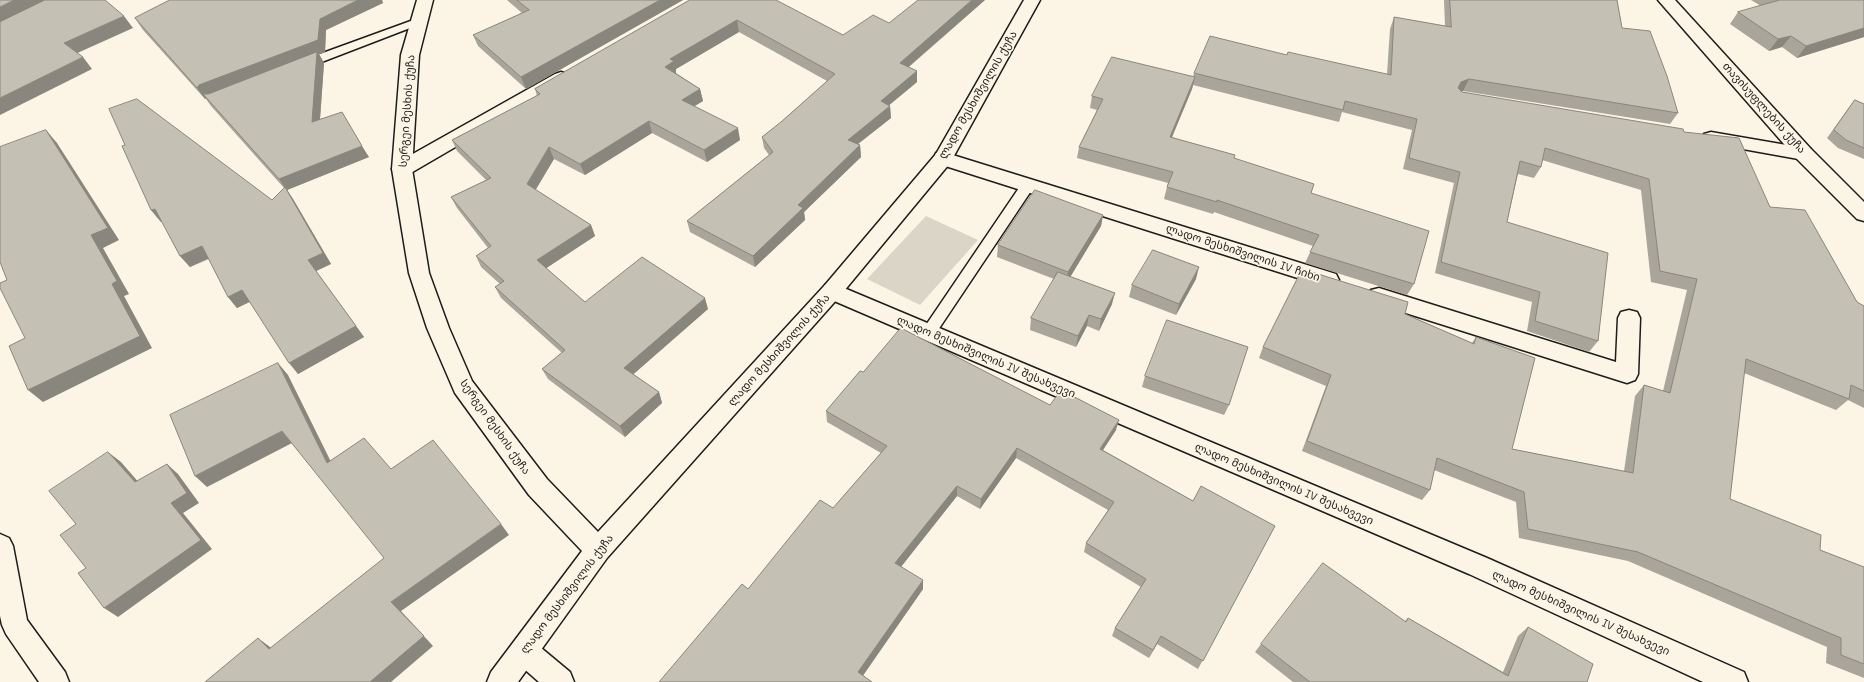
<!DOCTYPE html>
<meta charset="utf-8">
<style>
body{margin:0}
canvas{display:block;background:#fcf5e5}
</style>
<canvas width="1864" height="682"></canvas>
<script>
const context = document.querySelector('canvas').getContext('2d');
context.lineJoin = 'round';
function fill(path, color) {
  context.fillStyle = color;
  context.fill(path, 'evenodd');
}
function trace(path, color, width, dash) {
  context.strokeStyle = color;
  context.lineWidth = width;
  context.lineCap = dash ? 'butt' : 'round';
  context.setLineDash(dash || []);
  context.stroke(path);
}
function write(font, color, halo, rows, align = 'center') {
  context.font = font + ' Mali,"Noto Sans Georgian",sans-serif';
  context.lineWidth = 3.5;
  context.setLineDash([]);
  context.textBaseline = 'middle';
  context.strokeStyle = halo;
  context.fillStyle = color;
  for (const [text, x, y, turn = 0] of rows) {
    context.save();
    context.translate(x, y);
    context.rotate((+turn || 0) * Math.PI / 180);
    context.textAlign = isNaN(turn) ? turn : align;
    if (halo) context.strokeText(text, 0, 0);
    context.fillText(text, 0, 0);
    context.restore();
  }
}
const green = new Path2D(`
 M926,216l52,24 -58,65 -53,-26z`);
const lane = new Path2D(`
 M419,18l4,1 2,2 -2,2 -117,45 -4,1 -6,-4 2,-3z
 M1028,180l5,2 2,3 -2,3 -99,148 -5,2 -5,-2 -2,-4 2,-4 99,-146z`);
const street = new Path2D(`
 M561,72l6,2 3,4 -3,4 -158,92 -7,2 -7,-2 -3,-5 3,-5 160,-90z
 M1711,132l93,16 7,1 2,5 -2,5 -7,1 -100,-18 -2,-4 2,-4z
 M943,152l393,122 3,6 -3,6 -7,2 -393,-125 -2,-5 2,-5z
 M832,283l655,275 257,114 4,10h-45l-234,-108 -644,-277 -4,-6 4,-6z
 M1379,288l237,74 2,-44 3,-6 8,-2 8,2 3,6 -2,56 -3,6 -8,3 -256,-81 -3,-6 3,-6z
 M0,534l9,4 4,8 14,74 38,52 4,10h-30l-33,-48 -4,-9 -2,-9z
 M524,638l10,4 36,30 4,10h-35l-25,-22 -4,-9 4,-9z`);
const secondary = new Path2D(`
 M417,0h16l-14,55 -7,114 17,104 20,55 23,53 75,98 51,53 227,-247 111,-131 88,-154h16l-90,163 -111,134 -232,261 -89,124h-31l4,-10 91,-121 -53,-56 -74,-102 -28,-65 -18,-55 -17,-104 9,-114z
 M1658,0h17l136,149 53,53v19l-7,-2 -60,-60z`);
const wall = new Path2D(`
 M170,0h212l1,3 -57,27 -1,22 -6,2 5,9 -4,56 49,38 -82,33 6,9 38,65 -15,7 48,66 -66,37 -48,-72 -13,6 -9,-11 -19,-38 -19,8 -10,-11 -18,-35 -1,1 -10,-12 121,-10 12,-12 -73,-82 -5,-7h-1l-62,-69 -8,-12z
 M507,0h176l-157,89 -48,-43 -5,-11 49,-22z
 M690,0l153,35 142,-35 -76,67 8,4v11l-28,23 1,1 1,12 -33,26 2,1 1,12 -57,55 1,8 -50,47 -65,-35 -3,-11 82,-66 -5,-7 -2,-11 19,-15 46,-41 -88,-49 -63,37v4l24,16 3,12 -9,5 46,34 -33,22 -55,-29 -67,42 -31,-16 -19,31 56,35 4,11 -49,32 39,34 123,7 -75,65 26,18 3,11 -37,34 -77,-58 -6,-10 20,-16 -61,-55 -6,-11 5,-3 -19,-17 -5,-11 12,-8 -31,-40 -6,-11 35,-17 -29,-29 -5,-11 85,-44 -2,-7z
 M1444,0h173l5,28 56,85 -8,11 -207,-33h-1v1l222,40 86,75 87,95 7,4v102l-16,-8 -12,10 -92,-37 -14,126 90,51 44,17v111l-38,-15 1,-16 -199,-86 -109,-23 -3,-36 -82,-32 -4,20 -8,10 -120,-49 24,-65 -67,-28 4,-11 142,-33 67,29 4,-6 36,112 112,22 11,-75 9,-11 19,6 24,-101 -36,-8 -10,-92 -99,-30 -1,7 -7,11 -16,-4 -11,48 91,119 -9,11 -62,-21 5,-29 -97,-29 19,-90 -51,-14 9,-39 -70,-18 -3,10 -146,-37 -1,4 -20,48 62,21 77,35 103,91 -7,11 -102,-32 8,-17 -99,-34 -1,2 -49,-15 4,-16 -91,-25 2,-11 18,-37 -7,-2 2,-12 101,-19 1,-4 93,-18 100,19 3,-45 4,-12 51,9z
 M1751,0h113v37l-67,21 -15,-11 -13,4 -39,-27 8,-12 23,-6z
 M1855,100l9,4v55l-26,-11 -11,-10 21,-29z
 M1103,215l-2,11 -31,51 42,27 -13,27 -12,-5 -11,21 -46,-17 1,-12 23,-39 -57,-22 1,-12z
 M1196,279l-20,36 -47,-18 3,-12z
 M863,372l187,33 66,25 -13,20 90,51 82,25 -77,143 -41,-25 -8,14 -37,-22 3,-8 26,-41 -57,-35 2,-9 22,-33 -92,-52 -36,51 -23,-13 -56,71 22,22 -60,86 -115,-86 85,-81 48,-55 -54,-31 -1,-11z
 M1145,376l84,29 -5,10 -82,-28z
 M1408,618l95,54 15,-36 10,-9 59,55h-294l-38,-30 6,-8 144,-23z`);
const shadedWall = new Path2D(`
 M14,0h33l-47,23v-16z
 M358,0h24l1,3 -57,27 -1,22 -6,2 5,9 -5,70 -112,-36 -4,-3 3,5h-1l-8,-11 2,-3 121,-66z
 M660,0h23l-157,89 -5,-12z
 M972,0h13l-85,74v-11z
 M124,16l9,12 -60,27 -9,-12z
 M737,20l2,12 -63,37v4l-8,5 -3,-11 5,-8z
 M1864,28v9l-67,21 9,-12z
 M1791,36l-9,11 -13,4 9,-12z
 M83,57l9,12 -92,46v-17z
 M917,71v11l-36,30v-11z
 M1195,77l-3,12 -25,60 3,-12z
 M1469,79l-6,12 -7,2 5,-11z
 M700,89l3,12 -18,11 -3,-12z
 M890,106l1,12 -42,33 -1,-11z
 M649,121l3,12 -67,42 -5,-11z
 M738,128l2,12 -33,22 -3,-12z
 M46,130l11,13 62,97 -16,8 26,46 -5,2 28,52 -109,54 -15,-12 84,-106z
 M860,145l1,12 -57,55 1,8 -50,47 -2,-11 45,-51z
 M362,146l7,11 -82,33 6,9 38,65 -15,7 -8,-11 -22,-71 -7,-10z
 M549,147l5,12 -22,37 -5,-12z
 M155,209l10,11 -4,2 -10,-12z
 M1103,215l-2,11 -35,58 2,-12z
 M591,225l4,11 -53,35 -5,-11z
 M202,246l9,11 -21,10 -10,-11z
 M1199,267l-3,12 -20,36 3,-11z
 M242,290l9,11 -14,7 -9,-11z
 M1115,293l-3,11 -13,27 2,-12z
 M705,298l3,11 -80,70 -4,-11z
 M1089,315l-2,11 -11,21 2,-11z
 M356,326l8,11 -66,37 -9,-11z
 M278,363l10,12 49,99 -10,-11z
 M659,392l3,11 -37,34 -5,-11z
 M1119,420l-3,10 -19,29 3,-10z
 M282,431l10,12 -85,44 -12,-11z
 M1017,448l-1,10 -36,51 1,-10z
 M108,452l13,10 26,30 -12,-10z
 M167,464l11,10 21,29 -16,10 29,36 -94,68 -14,-9 67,-105z
 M957,486v10l-61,77 -1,-10z
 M501,524l8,11 -108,76 32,35 -42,36h-21l21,-80z
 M923,580v9l-63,91 -2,-8z
 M1161,636l-4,8 -8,14 4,-8z
 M258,638l12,9 11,11 -12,-9z`);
const building = new Path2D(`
 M0,0h14l-14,7z
 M45,0h60l19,16 -60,27 19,14 -83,41v-76z
 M170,0h188l-38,19 -2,21 -119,45 -2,3 -62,-70z
 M517,0h143l-139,77 -48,-42 56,-25z
 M690,0h86l67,35 30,-20 16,8 29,-23h54l-72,63 17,8 -36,30 9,5 -42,34 12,5 -62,60 5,3 -50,48 -66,-35 86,-69 -11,-15 19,-15 54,-48 -98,-54 -67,39 4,2 -9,6 35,22 -18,11 56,28 -34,22 -55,-29 -69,43 -31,-17 -22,37 64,41 -54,35 48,42 57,-45 63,41 -81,70 35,24 -39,34 -78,-57 23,-19 -70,-63 9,-6 -28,-25 15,-10 -40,-49 40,-19 -39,-38 88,-46 -5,-5z
 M1450,0h167l5,28 28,3 17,45 11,37 -209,-34 -8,3 -3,6 4,4 221,37 1,3 55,6 31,69 35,3 52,92 7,4v85l-13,-6 -2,14 -103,-40 -16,140 91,36 -1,15 44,17v97l-23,-9v-17l-203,-86 -110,-23 -4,-37 -87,-34 -7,32 -123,-49 24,-66 -68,-28 39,-78 106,33 -3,12 69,30 2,-7 59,21 -23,91 121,24 11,-88 26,8 27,-114 -37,-8 -11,-92 -104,-31 -4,19 -21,-6 -13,61 101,31 -10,88 -63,-20 5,-29 -99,-30 19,-90 -51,-14 8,-39 -72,-18 -2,9 -149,-37 16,-37 77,19 1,-3 103,23 3,-58 57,10z
 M1780,0h84v28l-58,18 -15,-10 -13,3 -40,-27z
 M317,52l-5,70 30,-10 20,34 -83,33 -76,-85h5z
 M1112,57l83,20 -25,60 65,18 -1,3 80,26 -3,9 118,38 -15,53 -104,-32 9,-17 -102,-35v2l-50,-15 6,-15 -94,-25 24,-48 -11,-3z
 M137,99l135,101 13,-13 38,66 -15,7 48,66 -67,37 -47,-73 -14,7 -26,-51 -22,10 -25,-47 -4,1 -29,-64 3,-1 -16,-36z
 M1855,100l9,4v44l-18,-8 -12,-10z
 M46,130l62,98 -17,7 26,46 -5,3 28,52 -112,54 -19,-44 16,-8 -25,-50v-5l7,-3 -7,-18v-115z
 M1035,190l68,25 -35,57 -70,-27z
 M1153,250l46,17 -20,37 -47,-19z
 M1058,272l57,21 -14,26 -12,-4 -11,21 -47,-18z
 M1167,320l81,27 -19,58 -84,-29z
 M901,328l149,77 11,-15 58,30 -19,29 93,52 8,-15 74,40 -72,135 -42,-25 -8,14 -38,-22 31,-49 -60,-36 28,-41 -97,-54 -36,51 -24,-13 -62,77 28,17 -65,92 14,10h-213l83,-98 6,5 72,-89 13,8 54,-62 -61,-35 34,-40 3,1z
 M278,363l49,100 37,-25 27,31 42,-29 68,84 -110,78 33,34 -54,46h-165l53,-44 11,11 115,-91 -102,-127 -87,45 -25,-61z
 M108,452l27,30 32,-18 20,29 -16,10 30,37 -97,68 -26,-35 8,-5 -26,-33 16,-11 -27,-33z
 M1323,563l83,59 2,-4 100,58 20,-49 65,37 -6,18h-277l-49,-38z`);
const streetNames = [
 ["ლადო მესხიშვილის ქუჩა",978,95,-60],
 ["თავისუფლების ქუჩა",1764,108,48],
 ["სერგეი მესხის ქუჩა",407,111,-86],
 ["ლადო მესხიშვილის IV ჩიხი",1243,253,18],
 ["ლადო მესხიშვილის ქუჩა",779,350,-48],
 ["ლადო მესხიშვილის IV შესახვევი",986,357,23],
 ["სერგეი მესხის ქუჩა",495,427,55],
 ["ლადო მესხიშვილის IV შესახვევი",1284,484,23],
 ["ლადო მესხიშვილის ქუჩა",567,594,-53],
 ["ლადო მესხიშვილის IV შესახვევი",1581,613,24]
];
fill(green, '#dbd5c8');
trace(lane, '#1c1c1c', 3);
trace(street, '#1c1c1c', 3);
trace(secondary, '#1c1c1c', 3);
fill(lane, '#fcf5e5');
fill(street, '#fcf5e5');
fill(secondary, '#fcf5e5');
fill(wall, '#a9a59a');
fill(shadedWall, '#89867d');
fill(building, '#c4c0b3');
trace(building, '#89867d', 1);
write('11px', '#1c1c1c', '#fcf5e5', streetNames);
</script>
